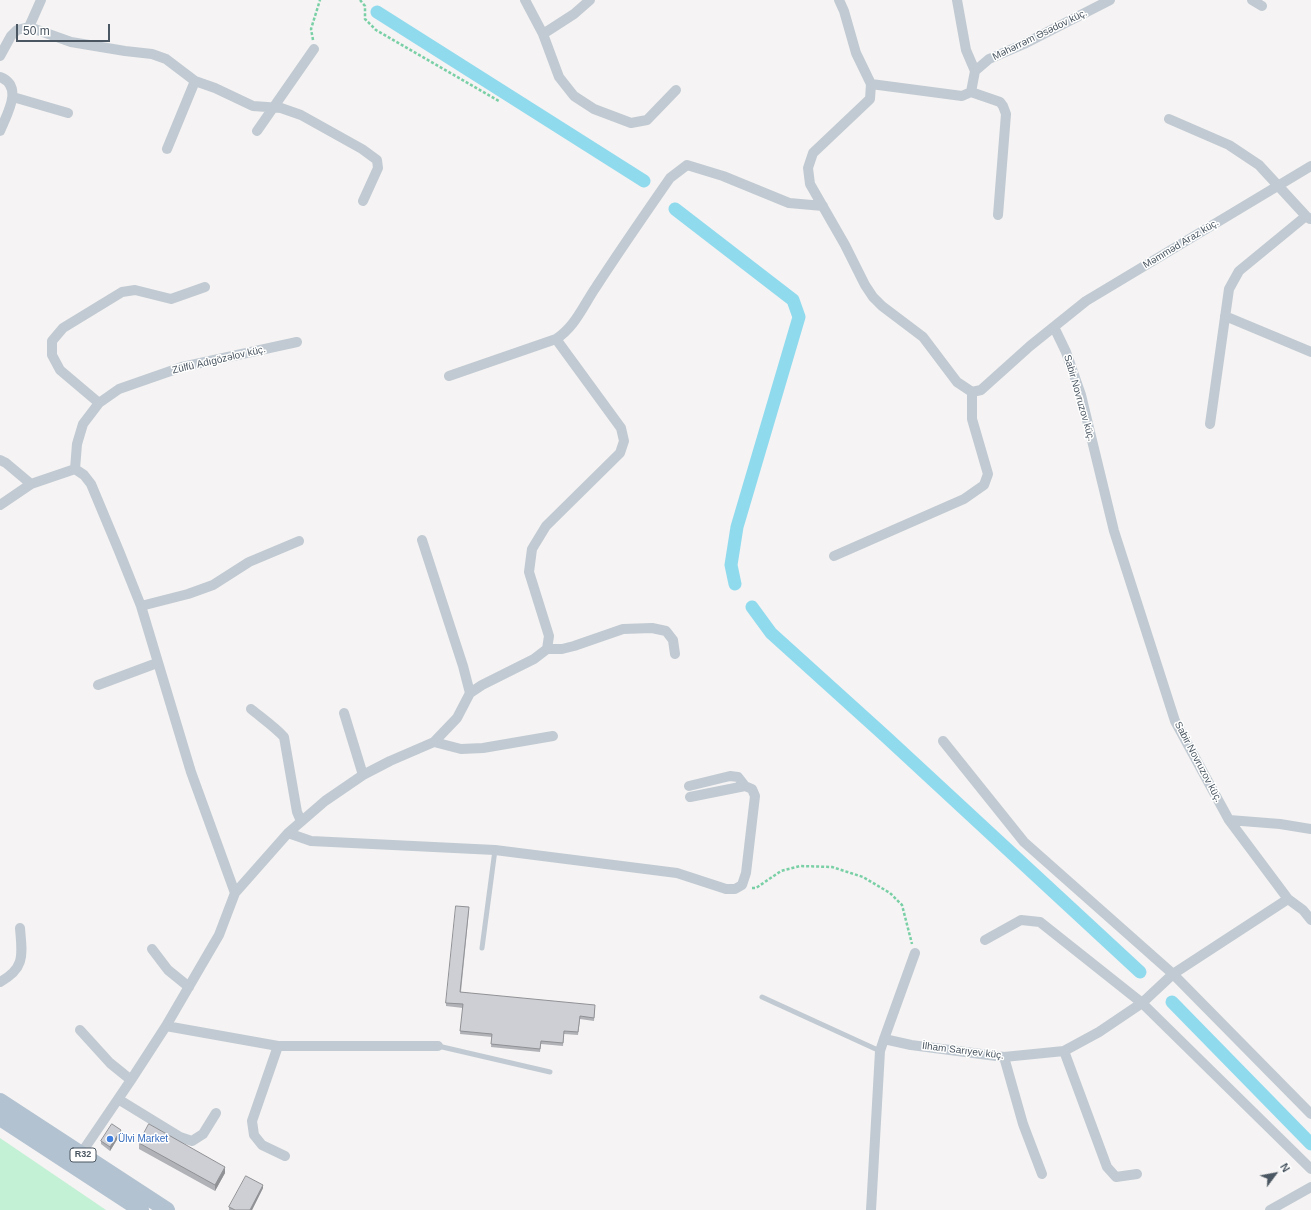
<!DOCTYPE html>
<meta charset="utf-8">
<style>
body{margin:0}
#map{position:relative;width:1311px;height:1210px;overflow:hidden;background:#f5f3f3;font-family:Arial,sans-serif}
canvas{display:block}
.north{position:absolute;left:1255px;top:1154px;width:40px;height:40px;-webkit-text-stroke:3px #fff;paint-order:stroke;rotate:58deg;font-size:11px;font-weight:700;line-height:16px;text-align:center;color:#4a5661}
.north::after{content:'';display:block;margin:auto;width:14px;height:18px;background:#4a5661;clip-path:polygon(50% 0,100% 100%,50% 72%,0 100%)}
.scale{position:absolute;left:16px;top:24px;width:94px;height:18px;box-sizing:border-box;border:2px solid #4a5661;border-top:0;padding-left:5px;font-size:12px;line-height:14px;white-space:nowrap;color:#4a5661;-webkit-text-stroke:3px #fff;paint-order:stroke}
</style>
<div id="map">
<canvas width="1311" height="1210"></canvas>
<div class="north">N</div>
<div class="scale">50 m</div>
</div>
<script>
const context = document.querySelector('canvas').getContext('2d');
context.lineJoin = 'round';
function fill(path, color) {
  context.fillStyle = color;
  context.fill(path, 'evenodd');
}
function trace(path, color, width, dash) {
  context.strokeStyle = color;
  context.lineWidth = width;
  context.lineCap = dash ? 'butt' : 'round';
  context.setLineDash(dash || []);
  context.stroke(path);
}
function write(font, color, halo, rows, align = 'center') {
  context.font = font + ' Arial,sans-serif';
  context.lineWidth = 3;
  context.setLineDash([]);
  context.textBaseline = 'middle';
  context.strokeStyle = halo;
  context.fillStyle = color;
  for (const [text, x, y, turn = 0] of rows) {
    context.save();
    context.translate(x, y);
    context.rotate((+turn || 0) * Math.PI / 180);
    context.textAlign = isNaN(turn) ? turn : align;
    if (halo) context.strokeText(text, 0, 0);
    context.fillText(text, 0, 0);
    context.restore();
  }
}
const green = new Path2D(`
 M0,1138l106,72h-106z`);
const canal = new Path2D(`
 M377,12l267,169
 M675,209l118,91 6,17 -62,210 -6,38 4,19
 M752,607l19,26 114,103 255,236
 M1172,1002l139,142`);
const path = new Path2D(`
 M360,0l5,6v13l11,11 123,71
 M313,40l-2,-11 9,-29
 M752,888h4l25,-17 19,-5 32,1 31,10 27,16 12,12 10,39`);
const lane = new Path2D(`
 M482,948l13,-98
 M762,997l118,54
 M438,1046l112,26`);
const street = new Path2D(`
 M525,0l18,34 16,43 15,19 20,13 37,14 16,-3 29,-30
 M839,0l5,11 12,42 15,31 -1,15 -57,54 -5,15 2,16 35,61 20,40 8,12 9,9 41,31 34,45 15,10 9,-2 49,-44 56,-45 225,-135
 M957,0l9,50 9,21
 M1252,0l10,6
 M29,27l12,-27
 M543,34l31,-20 16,-14
 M0,56l11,-20 6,-6 12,-3 42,15 54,9 27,3 14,5 29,22 20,7 38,18 28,2 20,7 61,34 15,11 1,8 -15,33
 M0,77c24,9 7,37 0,54
 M871,84l91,12 9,-4 4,-21 14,-12 35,-15 86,-44
 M971,92l29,10 3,4 3,8 -8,101
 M13,97l55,16
 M1169,119l60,26 30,20 47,51 4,3
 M257,131l57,-82
 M167,149l28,-68
 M1225,316l86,36
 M1054,327l12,25 15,43 33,136 61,190 54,99 59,79 15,11 8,10
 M449,376l107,-37c19,-12 27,-33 40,-52 24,-37 49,-73 74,-109l17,-13 36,11 66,27 34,3
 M99,403l-39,-33 -8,-15v-14l11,-13 59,-36 13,-2 36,9 34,-12
 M1210,424l19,-135 10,-18 67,-55
 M0,460l6,3 25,21
 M75,469l9,6 7,9 28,67 22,55 50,166 44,121 -16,42 -53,91 -35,54 -53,78
 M75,469l2,-25 6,-20 16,-21 20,-14 63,-22 115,-25
 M0,505l31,-21 44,-15
 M422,540l41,126 7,27
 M834,556l130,-57 20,-14 4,-11 -16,-55v-27
 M141,606l47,-12 25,-9 36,-23 50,-21
 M547,649h15l12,-3 49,-17 29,-1 14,3 7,9 2,14
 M98,685l59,-22
 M251,709c11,9 24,18 33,28l13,75 4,9
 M344,713l19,62
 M943,741l81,101 149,132 138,140
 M434,742l27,7 22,-1 70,-12
 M689,786l41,-10 8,1 7,9
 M1229,820l51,4 31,5
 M288,833l23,8 184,9 182,23 49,16h9l7,-4 4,-12 9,-77 -3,-7 -7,-3 -55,11
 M235,893l53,-60 37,-32 38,-26 27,-14 44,-19 23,-24 13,-25 12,-8 52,-26 13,-10 2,-13 -20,-64 3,-23 14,-23 74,-73 4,-12 -3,-13 -65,-89
 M985,940l36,-20 19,2 102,81 169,166
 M152,949l16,21 21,17
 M0,982c26,-14 22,-28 20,-54
 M166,1026l112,20h160
 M80,1030l30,33 21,17
 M884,1039l31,-86
 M278,1046l-26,75 2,14 8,10 23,11
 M1064,1051l43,116 9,10 21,-3
 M1004,1057l19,67 19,50
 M118,1099l62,38 12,4 11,-7 13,-21
 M871,1210l9,-159 4,-12 27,6 93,12 60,-6 35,-19 43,-29 31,-29 115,-75
 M1270,1210l41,-23`);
const primary = new Path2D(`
 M0,1101l167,109
 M0,1118l141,92`);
const wall = new Path2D(`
 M469,910l-8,82 134,16 -1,13 -14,-2 -2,16 -14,-1 -1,12 -22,-2 -1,8 -49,-5 1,-10 -32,-3 3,-26 -17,-2v-3z
 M121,1133l-11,18 -9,-7v-3z
 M139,1143l86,30 -10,18 -76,-42z
 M263,1188l-11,22h-23v-3z`);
const shadedWall = new Path2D(`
 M121,1130v3l-11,18v-4z
 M225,1167v6l-10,18v-6z
 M263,1185v3l-11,22h-2z`);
const building = new Path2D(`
 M456,906l13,1 -9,85 135,13 -1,13 -14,-2 -2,16 -14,-1 -1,12 -22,-2 -1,8 -49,-5 1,-10 -32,-3 3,-27 -17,-1z
 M112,1124l9,6 -11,17 -9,-6z
 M149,1124l76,43 -10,18 -76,-42z
 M246,1176l17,9 -13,25h-15l-6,-3z`);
const markers = [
 [110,1139,4,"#3f7fe0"]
];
const shields = [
 [83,1155,26]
];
const shieldNames = [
 ["R32",83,1155]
];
const streetNames = [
 ["Məhərrəm Əsədov küç.",1040,35,-26],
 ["Məmməd Araz küç.",1181,244,-31],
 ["Zülfü Adıgözəlov küç.",219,360,-13],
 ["Sabir Novruzov küç.",1079,398,74],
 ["Sabir Novruzov küç.",1198,762,62],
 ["İlham Sarıyev küç.",963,1051,7]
];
const shopNames = [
 ["Ülvi Market",118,1139]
];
fill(green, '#c3f1d5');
trace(canal, '#90daee', 13);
trace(path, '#7ad0a6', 2.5, [3, 2]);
trace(lane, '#c1cad2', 5);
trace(street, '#c1cad2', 10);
trace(primary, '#b3c2d1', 16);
fill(wall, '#b0b2b7');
fill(shadedWall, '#909195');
fill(building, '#cdcfd5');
trace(building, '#909195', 1);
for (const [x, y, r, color] of markers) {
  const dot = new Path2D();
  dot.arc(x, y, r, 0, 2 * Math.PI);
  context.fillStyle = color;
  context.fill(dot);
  trace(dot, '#fff', 1.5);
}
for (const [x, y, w] of shields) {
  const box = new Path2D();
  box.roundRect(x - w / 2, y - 7, w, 14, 3);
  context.fillStyle = '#fff';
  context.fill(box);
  trace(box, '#4a5661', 1);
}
write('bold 9px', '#4a5661', null, shieldNames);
write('10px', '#4a5661', '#fff', streetNames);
write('10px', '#366cbe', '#fff', shopNames, 'left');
</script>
